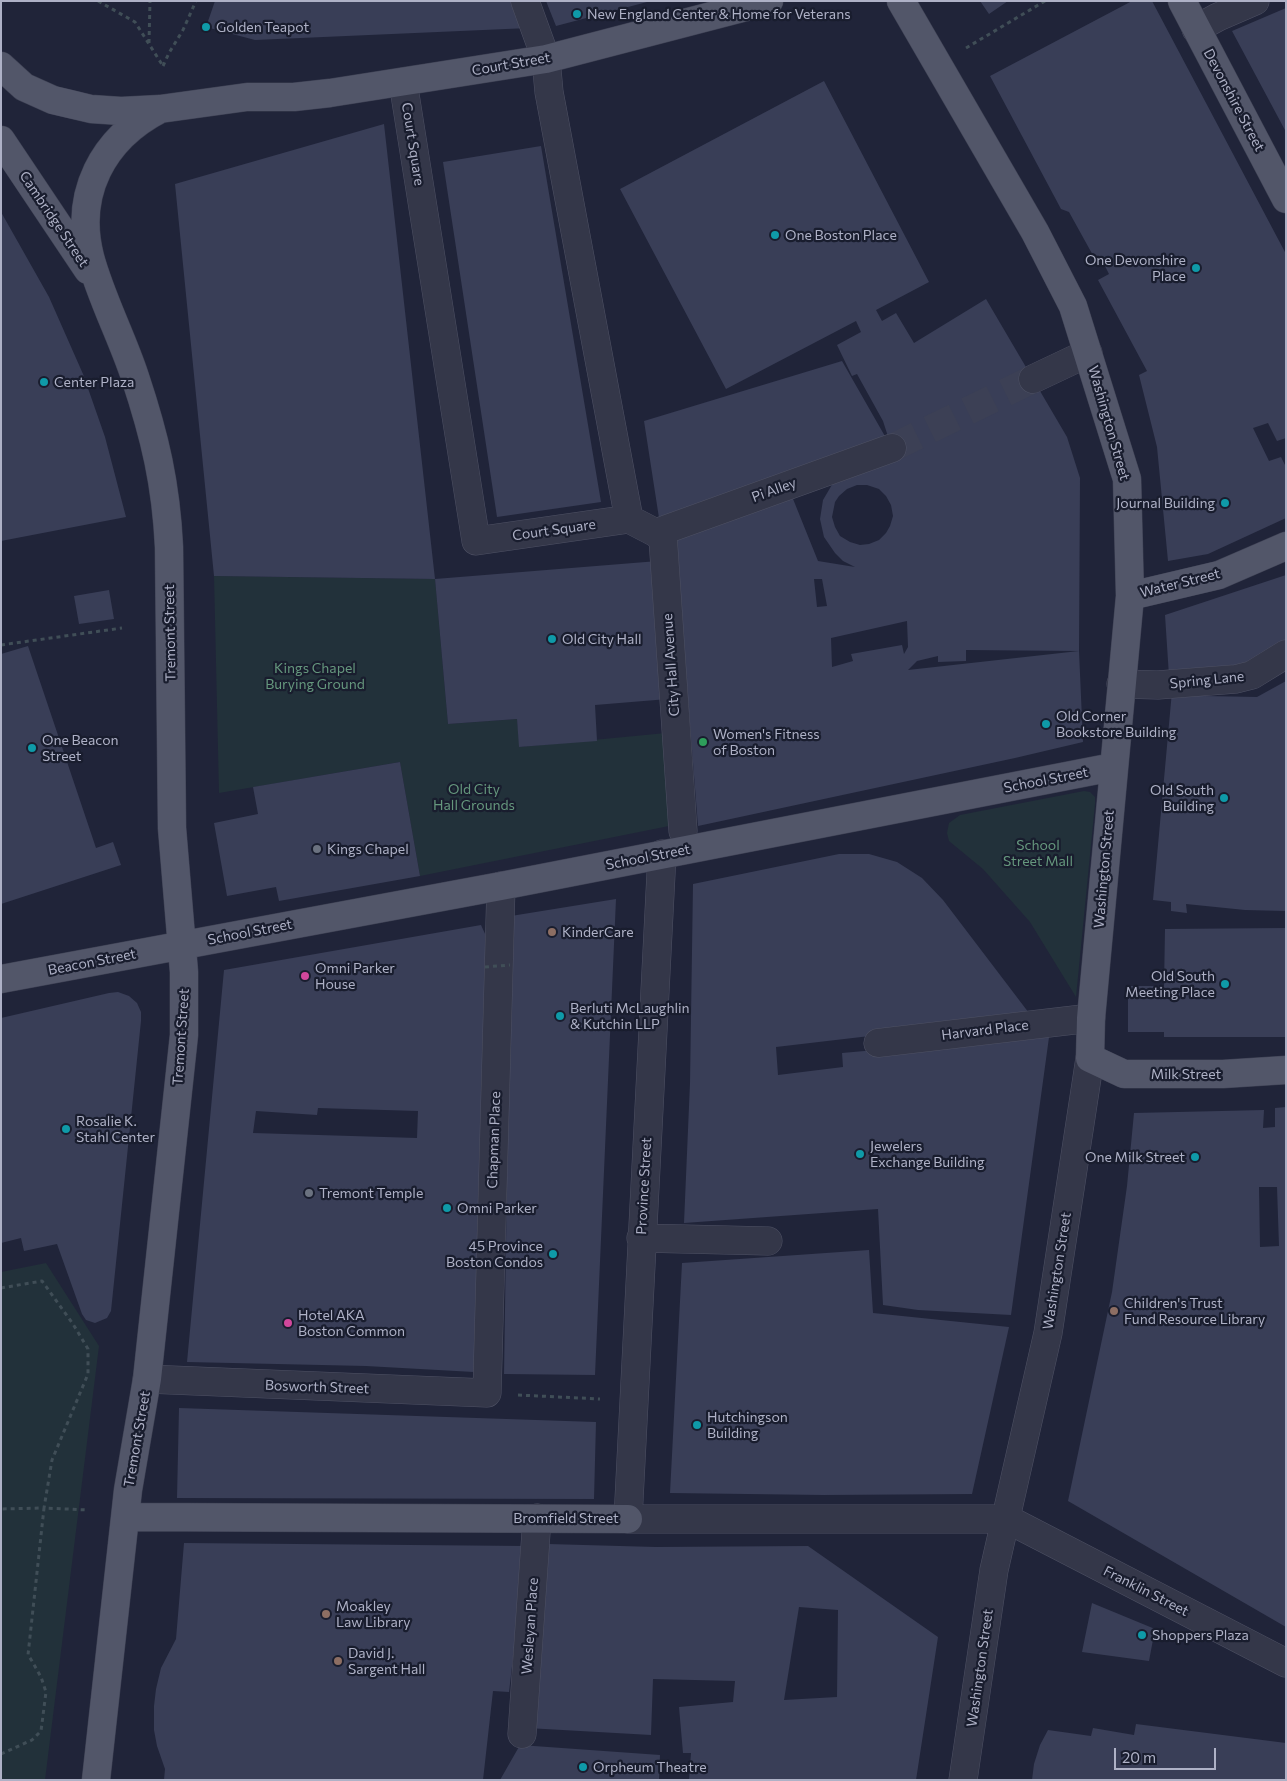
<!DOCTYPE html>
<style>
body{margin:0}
#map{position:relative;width:1287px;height:1781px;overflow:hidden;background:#202439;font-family:Commissioner,sans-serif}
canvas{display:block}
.frame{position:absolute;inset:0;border:2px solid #aeb1c6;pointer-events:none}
.scale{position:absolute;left:1114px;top:1748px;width:102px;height:22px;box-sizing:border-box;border:2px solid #aeb1c6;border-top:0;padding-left:6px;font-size:15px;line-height:18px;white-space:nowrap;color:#aeb1c6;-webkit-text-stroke:4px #191d2e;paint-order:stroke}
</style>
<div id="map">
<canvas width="1287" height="1781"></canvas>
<div class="frame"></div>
<div class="scale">20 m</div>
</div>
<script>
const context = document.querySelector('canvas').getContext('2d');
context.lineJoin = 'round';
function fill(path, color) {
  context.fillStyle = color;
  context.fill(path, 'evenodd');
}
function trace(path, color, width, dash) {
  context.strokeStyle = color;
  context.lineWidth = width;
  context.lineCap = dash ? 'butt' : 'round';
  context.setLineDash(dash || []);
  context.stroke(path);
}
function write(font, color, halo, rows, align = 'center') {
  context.font = font + ' Commissioner,sans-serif';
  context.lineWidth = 4.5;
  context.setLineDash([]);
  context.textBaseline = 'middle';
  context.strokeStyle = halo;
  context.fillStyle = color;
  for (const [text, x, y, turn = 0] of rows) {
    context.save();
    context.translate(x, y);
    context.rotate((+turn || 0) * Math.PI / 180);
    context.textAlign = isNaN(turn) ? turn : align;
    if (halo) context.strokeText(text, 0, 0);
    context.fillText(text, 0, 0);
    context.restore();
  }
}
const green = new Path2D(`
 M214,576l221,3 13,145 69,-5 3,28 146,-14 8,92 -254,51 -20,-114 -181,31z
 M1084,791l6,1 5,5v7l-19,193 -46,-75 -47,-53 -34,-28 -2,-8 2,-10 11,-8z
 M46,1263l53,83 -54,434h-44v-508z`);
const building = new Path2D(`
 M215,1h304l10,27 -274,12 -49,-13z
 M546,1h101v1l-91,24z
 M980,1h28l-19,13z
 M1132,1h20l134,253v184l-9,3 -9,-18 -15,5 16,33 12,-4 5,10v51l-78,36 -40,7 -11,-114 -18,-72 8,-4 -49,-91 11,-6 -6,-12 -8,-3 -26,-47 -8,-3 -71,-133z
 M1286,8v124l-54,-101z
 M824,81l105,201 -53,28 6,11 14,-8 18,30 72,-44 81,138 13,41 -1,173 -113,-1v11l-28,1v-6l-21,5 -9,9 171,-19 4,91 -68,16 -317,68 -12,-153 -10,-90 -10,-50 123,-44 29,72 37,6 -12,-6 -8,-8 -11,-16 -4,-18 3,-19 10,-17 59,-34 -9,-28 -26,-47 -5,2 -15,-31 24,-13 -5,-11 -130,68 -106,-200zM857,485h10l12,4 7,7 5,9 2,11 -3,10 -4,7 -7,7 -10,4 -9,1 -10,-3 -10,-6 -5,-9 -3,-10 3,-15 4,-6 8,-7zM814,579h8l5,27 -10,1zM907,621l1,26 -4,7 -2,-9 -51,9 2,7 -21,6 -1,-29z
 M384,124l51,455 -221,-3 -39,-392z
 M541,146l60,356 -104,15 -54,-355z
 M1,212l48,85 34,77 22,63 21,80 -125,24z
 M842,361l44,77 -227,80 -15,-97z
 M658,561l10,138 -73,6 2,36 -78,6 -2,-28 -69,5 -13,-145z
 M1286,575v65l-41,27h-39v8l-37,1 -4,-61z
 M109,590l5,29 -35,5 -5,-28z
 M28,646l68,202 17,-6 8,23 -120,39v-250z
 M1286,681v230l-41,-1 -59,-6 1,9 -16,-2v-9l-18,-2 19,-209h32v5l53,1z
 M400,762l20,114 -141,25 -3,-14 -49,9 -13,-73 44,-9 -5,-27z
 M839,854h30l28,8 25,16 21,22 89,117 -256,30 2,28 65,-8 -1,-14 123,-11 85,-12 -39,285 -93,-5 -35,-5 -5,-96 -194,14 6,-140 3,-199z
 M616,899l-21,476 -91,-1 7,-458z
 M481,925l5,11 -8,347 -4,89 -108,-6 -179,-4 37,-392zM318,1108l100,3 -1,27 -164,-5 3,-22 61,4z
 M1286,928v109h-122v-5h-36v-46h36l1,-57z
 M118,992l11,4 8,7 4,9v9l-30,290 -4,7 -12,5 -9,-3 -4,-6 -25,-70 -33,7 -3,-13 -20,5v-225l108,-25z
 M1286,1107v520l-218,-126 44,-209 15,-106 7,-73 130,-3 -1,18 12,-1v-19zM1259,1187h18l2,59 -19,1z
 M869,1250l4,63 136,14 -37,167 -148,1 -154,-2 12,-230z
 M179,1408l417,14 -2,77 -417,-1z
 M184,1543l342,3 -17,146 -16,-1 -10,89h-319l1,-11 -8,-23 -3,-16v-24l2,-17 5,-21 15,-29z
 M548,1544l108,3 152,-1 130,91 -22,143h-227l2,-27h-8l-4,-46 54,-5 2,-21 -82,-2 -2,56 -124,-7zM799,1607l39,3 -1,87 -53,3z
 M1092,1603l63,26 -6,32 -67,-9z
 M1136,1724l150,19v37h-254l2,-16 6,-19 8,-15 43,6 2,-8 41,7z
 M520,1745l140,10 -1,25h-159z`);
const minorTunnel = new Path2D(`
 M892,448l141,-69`);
const path = new Path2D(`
 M98,1l37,21 28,44
 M149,43l1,-42
 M966,48l79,-47
 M163,66l6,-13 14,-23 13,-29
 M1,645l121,-17
 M1,1288l41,-7 31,43 15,25v25l-36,86 -8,48 -43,1
 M518,1395l82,4
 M1,1754l31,-14 9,-9 5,-39 -5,-15 -9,-16 -4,-6 16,-147 44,2`);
const minor = new Path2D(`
 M1196,29l22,-12 37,-16
 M403,82l73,459 153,-22 -80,-427 -3,-33 -21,-58
 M1033,379l55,-26
 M629,519l27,14 7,6 20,292
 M656,533l236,-85
 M1121,684l37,1 78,-6 16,-4 34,-21
 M662,854l-34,665h379l279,144
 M878,1043l213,-25
 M641,1238l127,3
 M147,1379l340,14 14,-507
 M522,1734l15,-216
 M963,1780l31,-210 54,-237 42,-275`);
const major = new Path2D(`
 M901,1l134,231 38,74 54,173 3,117 -39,422 -1,40 34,16h99l63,-4
 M1182,1l104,198
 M1,66l23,21 29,13 17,4 21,5 30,2 39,-2 87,-12h47l36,-4 216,-34 223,-58
 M1,140l87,130
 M1130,596l89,-21 67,-29
 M1,979l500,-93 612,-119
 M125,1517l503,2
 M96,1780l32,-290 19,-111 37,-344v-63l-12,-144 -3,-281c-3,-63 -14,-110 -34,-170 -13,-40 -34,-79 -45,-120 -16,-63 12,-118 70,-148`);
const pathBridge = new Path2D(`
 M485,967l25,-2`);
const markers = [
 [577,14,5,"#0f9aa8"],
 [206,27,5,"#0f9aa8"],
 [775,235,5,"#0f9aa8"],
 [1196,268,5,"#0f9aa8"],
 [44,382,5,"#0f9aa8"],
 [1225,503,5,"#0f9aa8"],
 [552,639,5,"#0f9aa8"],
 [1046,724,5,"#0f9aa8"],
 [703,742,5,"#2e9e5b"],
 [32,748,5,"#0f9aa8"],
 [1224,798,5,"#0f9aa8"],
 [317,849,5,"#6b7280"],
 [552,932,5,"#8d6e63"],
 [305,976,5,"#d1479c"],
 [1225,984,5,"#0f9aa8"],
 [560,1016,5,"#0f9aa8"],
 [66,1129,5,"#0f9aa8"],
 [860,1154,5,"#0f9aa8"],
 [1195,1157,5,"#0f9aa8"],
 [309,1193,5,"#6b7280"],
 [447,1208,5,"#0f9aa8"],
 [553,1254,5,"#0f9aa8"],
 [1114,1311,5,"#8d6e63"],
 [288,1323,5,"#d1479c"],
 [697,1425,5,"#0f9aa8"],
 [326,1614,5,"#8d6e63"],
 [1142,1635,5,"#0f9aa8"],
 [338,1661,5,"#8d6e63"],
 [583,1767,5,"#0f9aa8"]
];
const poiNames = [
 ["New England Center & Home for Veterans",587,14],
 ["Golden Teapot",216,27],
 ["One Boston Place",785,235],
 ["One Devonshire",1186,260,"right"],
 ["Place",1186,276,"right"],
 ["Center Plaza",54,382],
 ["Journal Building",1215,503,"right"],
 ["Old City Hall",562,639],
 ["Old Corner",1056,716],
 ["Bookstore Building",1056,732],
 ["Women's Fitness",713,734],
 ["of Boston",713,750],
 ["One Beacon",42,740],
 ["Street",42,756],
 ["Old South",1214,790,"right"],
 ["Building",1214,806,"right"],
 ["Kings Chapel",327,849],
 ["KinderCare",562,932],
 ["Omni Parker",315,968],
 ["House",315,984],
 ["Old South",1215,976,"right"],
 ["Meeting Place",1215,992,"right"],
 ["Berluti McLaughlin",570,1008],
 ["& Kutchin LLP",570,1024],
 ["Rosalie K.",76,1121],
 ["Stahl Center",76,1137],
 ["Jewelers",870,1146],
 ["Exchange Building",870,1162],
 ["One Milk Street",1185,1157,"right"],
 ["Tremont Temple",319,1193],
 ["Omni Parker",457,1208],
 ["45 Province",543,1246,"right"],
 ["Boston Condos",543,1262,"right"],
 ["Children's Trust",1124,1303],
 ["Fund Resource Library",1124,1319],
 ["Hotel AKA",298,1315],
 ["Boston Common",298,1331],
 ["Hutchingson",707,1417],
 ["Building",707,1433],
 ["Moakley",336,1606],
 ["Law Library",336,1622],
 ["Shoppers Plaza",1152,1635],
 ["David J.",348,1653],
 ["Sargent Hall",348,1669],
 ["Orpheum Theatre",593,1767]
];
const streetNames = [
 ["Court Street",511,64,-10],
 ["Devonshire Street",1234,100,62],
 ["Court Square",413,144,81],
 ["Cambridge Street",54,219,56],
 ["Washington Street",1109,423,74],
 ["Pi Alley",774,490,-20],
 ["Court Square",554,530,-8],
 ["Water Street",1180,583,-14],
 ["Tremont Street",170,633,-91],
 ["City Hall Avenue",671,665,-94],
 ["Spring Lane",1207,680,-6],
 ["School Street",1046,780,-11],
 ["School Street",648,857,-11],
 ["Washington Street",1104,869,-85],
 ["School Street",250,932,-11],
 ["Beacon Street",92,962,-11],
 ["Harvard Place",985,1030,-7],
 ["Tremont Street",181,1037,-86],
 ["Milk Street",1186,1074],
 ["Chapman Place",494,1140,-88],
 ["Province Street",644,1186,-87],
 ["Washington Street",1057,1271,-81],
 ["Bosworth Street",317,1387,2],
 ["Tremont Street",137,1439,-80],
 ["Bromfield Street",566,1518],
 ["Franklin Street",1146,1591,27],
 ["Wesleyan Place",530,1626,-86],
 ["Washington Street",980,1668,-82]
];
const parkNames = [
 ["Kings Chapel",315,668],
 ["Burying Ground",315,684],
 ["Old City",474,789],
 ["Hall Grounds",474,805],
 ["School",1038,845],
 ["Street Mall",1038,861]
];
fill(green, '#22313a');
fill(building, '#393e57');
trace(minorTunnel, '#3c4055', 28, [28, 14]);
trace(minor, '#4e5164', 29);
trace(major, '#3d4053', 29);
trace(path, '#404e57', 3, [4, 4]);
trace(minor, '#343749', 28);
trace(major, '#525669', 28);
trace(pathBridge, '#404e57', 3, [4, 4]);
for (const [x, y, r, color] of markers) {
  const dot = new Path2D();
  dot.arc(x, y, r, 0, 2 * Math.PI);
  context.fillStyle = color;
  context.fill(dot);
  trace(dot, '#191d2e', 2);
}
write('14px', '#aeb1c6', '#191d2e', poiNames, 'left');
write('14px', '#aeb1c6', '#191d2e', streetNames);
write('14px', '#65977d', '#191d2e', parkNames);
</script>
